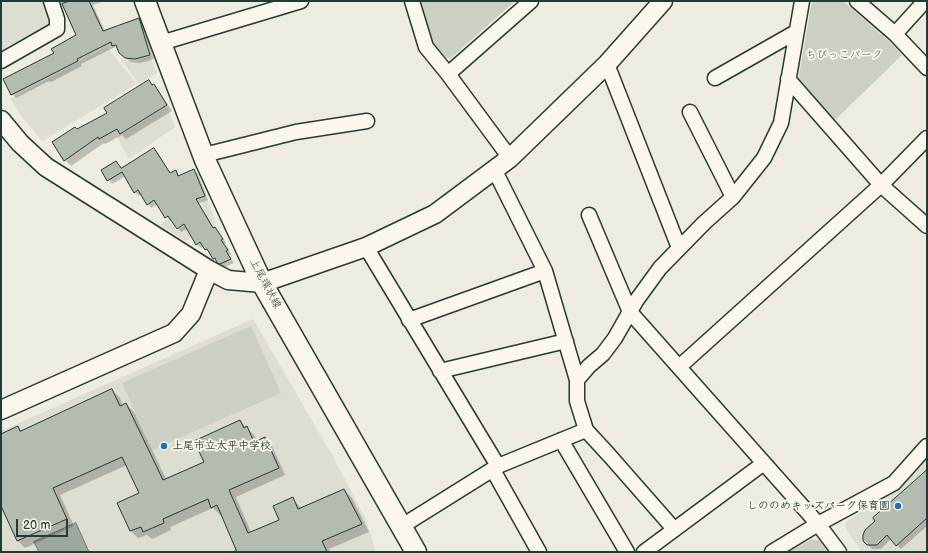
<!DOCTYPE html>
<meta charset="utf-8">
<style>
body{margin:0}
#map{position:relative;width:928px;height:553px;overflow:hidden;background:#eeece1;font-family:"Balsamiq Sans",sans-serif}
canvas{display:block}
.frame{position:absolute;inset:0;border:2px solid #1f3d34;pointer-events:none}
.scale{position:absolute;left:16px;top:519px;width:52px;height:18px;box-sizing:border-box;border:2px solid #1f3d34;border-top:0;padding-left:5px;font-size:12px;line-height:14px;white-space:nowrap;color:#1f3d34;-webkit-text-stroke:3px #fbf7ec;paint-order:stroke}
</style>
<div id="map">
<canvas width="928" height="553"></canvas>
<div class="frame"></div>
<div class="scale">20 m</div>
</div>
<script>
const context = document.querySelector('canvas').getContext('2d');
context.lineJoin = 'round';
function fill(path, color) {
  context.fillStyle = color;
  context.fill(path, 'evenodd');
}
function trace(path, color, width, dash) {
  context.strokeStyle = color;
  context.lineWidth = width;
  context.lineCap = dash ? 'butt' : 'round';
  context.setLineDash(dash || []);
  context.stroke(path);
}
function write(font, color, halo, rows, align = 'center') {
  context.font = font + ' "Balsamiq Sans","Klee One",sans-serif';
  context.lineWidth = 3.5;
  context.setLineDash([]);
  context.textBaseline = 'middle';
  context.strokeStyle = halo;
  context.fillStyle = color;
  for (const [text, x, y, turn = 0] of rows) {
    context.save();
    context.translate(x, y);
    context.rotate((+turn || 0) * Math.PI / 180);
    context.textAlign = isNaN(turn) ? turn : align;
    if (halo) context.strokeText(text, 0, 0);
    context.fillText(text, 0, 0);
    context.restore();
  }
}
const built = new Path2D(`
 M1,1h43l7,20 -3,7 -47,25z
 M107,47l30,37 -95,57 -19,-23 -13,-19z
 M150,56l7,17 -18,11 -18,-24 15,1z
 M167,107l8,20 -46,32 -12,-22z
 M207,198l9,26 -31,17 -25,-16 8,-6 8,12 30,-18 -6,-12z
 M253,319l82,141 31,60 10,32h-375v-121z
 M927,454v98h-65l-16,-23v-7l48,-32z`);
const green = new Path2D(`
 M418,1h97l-65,58 -5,-2 -16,-17z
 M812,1h31l49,43 10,11 -67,65 -37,-38z
 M251,326l30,67 -129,57 -30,-67z
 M812,539l8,2 7,11h-38z`);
const water = new Path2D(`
 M76,523l13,29h-50l-5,-10z`);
const shadow = new Path2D(`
 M61,1h44l-12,4 12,26 34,-12 4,5 11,35 -14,4 -9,-1 -7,-5 -4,-4 -2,-4 -3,-2 -34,17 1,2 -31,16 -2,-1 -33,17 -4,-4 43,-41 22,-17z
 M149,81l10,10 13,20 -46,28 -4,-4 -17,9 -1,-1 -33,23 -6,-6 -12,-18 55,-29z
 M154,149l4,4 13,21 5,-2 4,4 14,-5 4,3 10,26 -9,3 15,26 5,3 7,11 -1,1 6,10 -2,2 5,7 -9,4 -3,-1 -18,-20 -3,2 -4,-4 -10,-15 -6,3 -9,-12 -2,1 -12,-17 -7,4 -9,-14 -3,2 -4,-4 -9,-16 -14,8 -10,-14 19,-1z
 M112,390l8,8 3,8 3,-2 8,8 32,67 39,-17 35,-41 14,14 4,7 7,-3 7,7 13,29 -49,22 15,35 29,-12 12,-22 9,10 43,-18 8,8 17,34 -40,17 1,3h-96v-2l3,-2 -15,-34 -2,1 -7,-7 -43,19 1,3 -19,9 -5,-4 -9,3 -7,-7 -13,-28 23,-10 -14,-28 -67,30 14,31 -49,22 -8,-8 -16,-36v-69l16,-8 4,4z
 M927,471v55l-26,23 -10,-10 -10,10h-9l-4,-4z`);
const building = new Path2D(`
 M70,1h19l14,30 36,-13 11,37 -15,4 -10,-1 -6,-5 -3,-8 -4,1 -1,-4 -34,17 1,2 -67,34 -8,-16 51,-26 -3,-4 25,-14 -14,-31z
 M149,80l3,5 2,-1 13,21 -47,29 -3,-5 -18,10 -1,-2 -34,24 -12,-19 23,-15 2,2 30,-16 -3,-5z
 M154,148l16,25 6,-3 2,6 16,-7 11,27 -9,3 17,29 2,-1 8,12 -2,1 7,10 -2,1 5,8 -11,5 -3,-1 -2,-5 -2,1 -6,-10 -2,1 -5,-8 -4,3 -12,-21 -7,5 -9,-13 -3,2 -11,-18 -7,5 -9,-15 -4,3 -12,-21 -15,9 -6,-11 15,-9 5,7z
 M112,389l8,17 6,-3 37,77 41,-18 -10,-21 46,-21 4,8 3,-2 7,16 11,-5 14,31 -50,22 19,43 31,-13 -6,-14 20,-9 5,12 46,-20 18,35 -40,17 5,11h-90l-20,-47 -6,3 -3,-9 -45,20 1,4 -21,9 -2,-5 -11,4 -13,-28 22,-10 -17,-36 -69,31 14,31 -50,22 -16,-35v-72l17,-8 2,5z
 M927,470v48l-31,28 -9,-11 -10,10h-10l-4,-4v-6l2,-5 10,-9 -2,-3z`);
const minor = new Path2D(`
 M412,1l14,46 22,27 62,84
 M857,1l38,33 32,34
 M895,34l30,-33
 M161,43l140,-42
 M1,61l56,-32v-10l-6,-18
 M607,64l72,184
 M448,74l83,-73
 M715,78l81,-46
 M788,79l93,106 46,41
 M690,112l43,85
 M204,155l92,-23 71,-11
 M495,171l50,100 32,109
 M589,215l41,97 188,212 21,28
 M366,247l132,219
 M409,320l136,-49
 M679,367l202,-182 46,-47
 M440,371l126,-30
 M561,440l66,112
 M493,470l46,82
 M402,526l96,-60 88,-36
 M674,529l-65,-74 -23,-25 -9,-29v-21l12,-14 14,-12 12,-16 21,-37 24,-33 44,-45 29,-26 31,-39 17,-35 21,-122
 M644,552l120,-89
 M772,552l46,-28 76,-41 33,-37`);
const tertiary = new Path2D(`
 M1,120l19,23 26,24 163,103 19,10 34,3 104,-36 69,-33 75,-56 97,-94 56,-63
 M1,410l173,-77 17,-19 18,-44`);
const secondary = new Path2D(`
 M145,1l60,159 57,123 154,269`);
const markers = [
 [164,446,4,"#1f6fb2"],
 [898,506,4,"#1f6fb2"]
];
const parkNames = [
 ["ちびっこパーク",844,55]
];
const streetNames = [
 ["上尾環状線",265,284,62]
];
const poiNames = [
 ["上尾市立太平中学校",172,446],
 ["しののめキッズパーク保育園",890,506,"right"]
];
fill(built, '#ddddd2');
fill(green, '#cbcfc4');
fill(water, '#9fa89f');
trace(water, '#6c7d74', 1);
fill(shadow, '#0003');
fill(building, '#b4bbb0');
trace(building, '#1f3d34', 1);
trace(minor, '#1f3d34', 17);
trace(tertiary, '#1f3d34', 21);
trace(secondary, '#1f3d34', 23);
trace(minor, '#fbf7ec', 14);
trace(tertiary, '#fbf7ec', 18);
trace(secondary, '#fbf7ec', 20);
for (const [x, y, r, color] of markers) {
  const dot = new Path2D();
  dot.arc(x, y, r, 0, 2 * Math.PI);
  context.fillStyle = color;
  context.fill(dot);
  trace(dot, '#fbf7ec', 1.5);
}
write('11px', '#415a51', '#fbf7ec', parkNames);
write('11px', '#1f3d34', '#fbf7ec', streetNames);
write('bold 11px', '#1f3d34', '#fbf7ec', poiNames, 'left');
</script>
